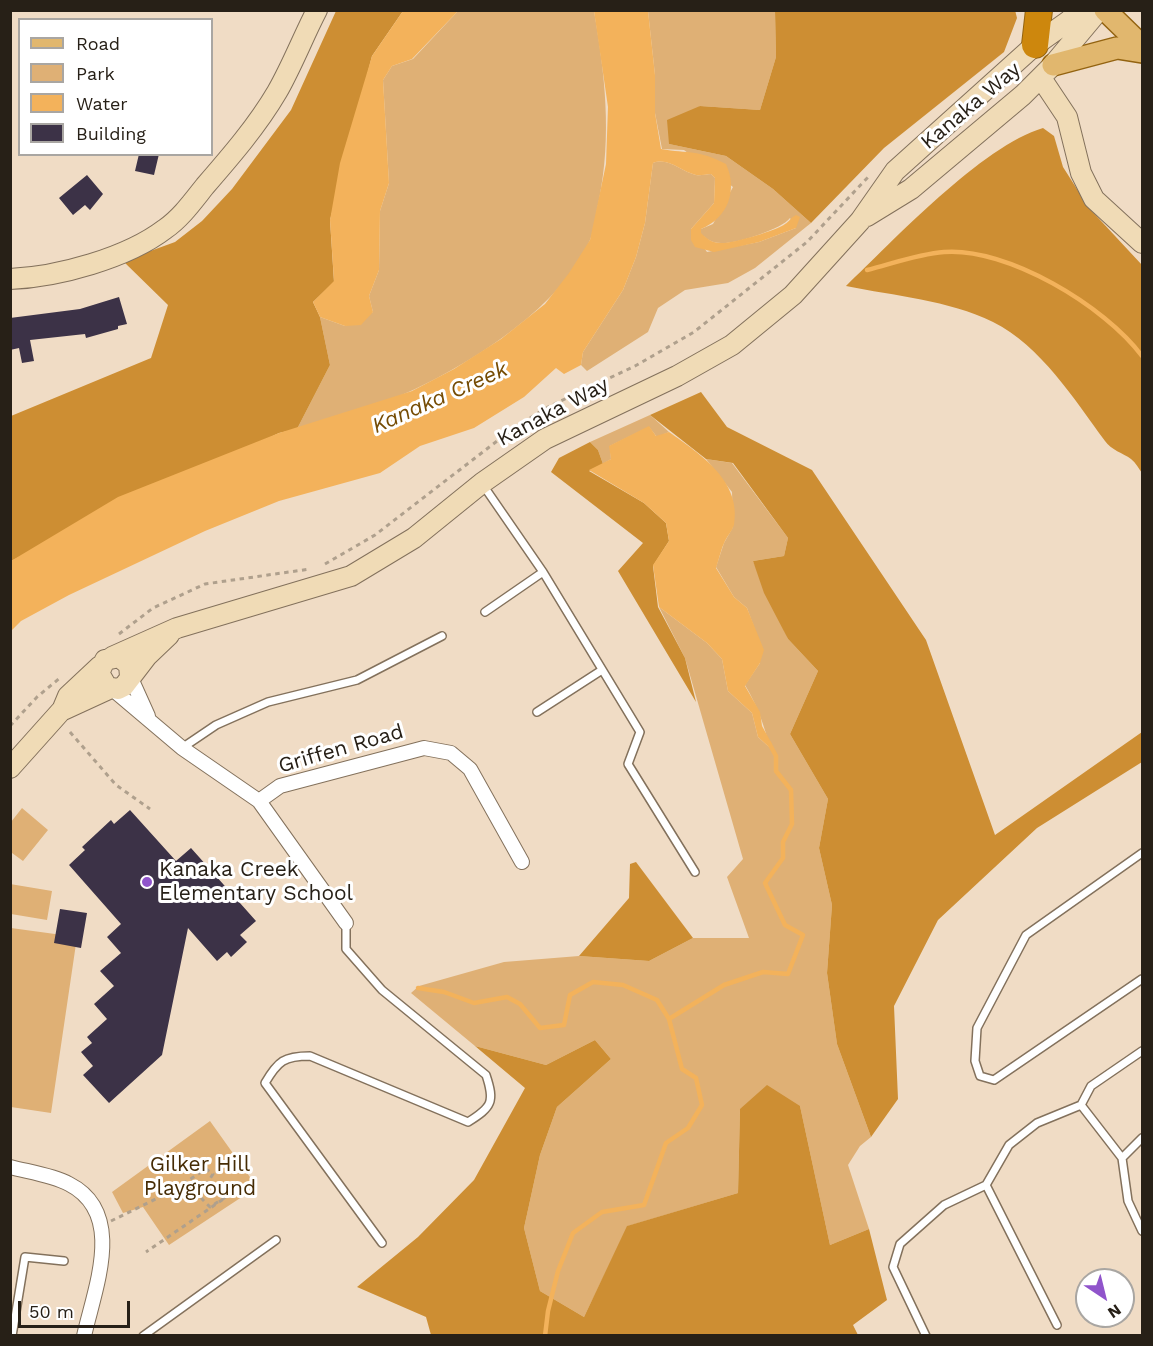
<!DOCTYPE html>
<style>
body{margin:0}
#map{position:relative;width:1153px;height:1346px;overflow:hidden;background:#f0dcc5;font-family:"Work Sans",sans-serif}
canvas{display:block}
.frame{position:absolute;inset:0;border:12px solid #272017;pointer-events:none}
.legend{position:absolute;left:18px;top:18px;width:195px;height:138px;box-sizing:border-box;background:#fff;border:2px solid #a9a6a2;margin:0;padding:8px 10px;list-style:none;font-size:18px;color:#272017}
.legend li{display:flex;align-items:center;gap:12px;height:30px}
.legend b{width:30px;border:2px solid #a9a6a2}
.north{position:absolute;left:1075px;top:1268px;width:60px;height:60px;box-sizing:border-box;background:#fff;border:2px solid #a9a6a2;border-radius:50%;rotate:145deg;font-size:16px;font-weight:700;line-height:24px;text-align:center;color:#272017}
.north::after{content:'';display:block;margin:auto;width:21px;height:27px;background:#9054cb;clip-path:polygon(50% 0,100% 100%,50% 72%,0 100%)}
.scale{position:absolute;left:18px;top:1301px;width:112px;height:27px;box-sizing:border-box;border:3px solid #272017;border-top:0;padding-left:8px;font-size:18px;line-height:21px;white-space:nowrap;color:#272017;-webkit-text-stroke:4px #fff;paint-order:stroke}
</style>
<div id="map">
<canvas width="1153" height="1346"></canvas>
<div class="frame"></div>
<ul class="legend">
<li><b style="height:8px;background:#e1b76e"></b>Road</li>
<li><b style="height:16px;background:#dfb075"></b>Park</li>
<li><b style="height:16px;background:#f3b25b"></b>Water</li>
<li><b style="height:16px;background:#3c3247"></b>Building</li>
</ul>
<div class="north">N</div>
<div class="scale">50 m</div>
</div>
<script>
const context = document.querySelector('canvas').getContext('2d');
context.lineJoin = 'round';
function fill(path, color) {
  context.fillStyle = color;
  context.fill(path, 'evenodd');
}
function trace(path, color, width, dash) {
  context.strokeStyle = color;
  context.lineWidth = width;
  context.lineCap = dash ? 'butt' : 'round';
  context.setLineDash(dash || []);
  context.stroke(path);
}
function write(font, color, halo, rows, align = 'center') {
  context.font = font + ' "Work Sans",sans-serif';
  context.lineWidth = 6;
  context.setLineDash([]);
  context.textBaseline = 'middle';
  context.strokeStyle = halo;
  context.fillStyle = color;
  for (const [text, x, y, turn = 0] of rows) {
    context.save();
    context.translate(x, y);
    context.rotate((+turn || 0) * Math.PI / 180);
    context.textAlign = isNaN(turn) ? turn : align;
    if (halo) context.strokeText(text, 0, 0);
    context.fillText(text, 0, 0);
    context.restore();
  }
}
const green = new Path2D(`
 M458,11h136c11,64 18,124 5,189 -3,12 -4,28 -9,40 -27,65 -115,121 -177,150 -36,17 -78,26 -116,39l33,-64 -10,-48 25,9 28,-14 -4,-16 10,-26 1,-59 9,-28 -6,-103 9,-14 21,-7z
 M648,11h127l1,46 -16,53 -60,-4 -31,38 57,12 47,33 38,34 -56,45 -27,15 -43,7 -27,18 -10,24 -61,39 -6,-6 2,-13 40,-62 13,-33 9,-34 8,-60c16,-6 28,9 43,12 4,1 11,-1 15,-1l4,4 -1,25 -23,26 16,23 52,-10 37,-14 -6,-10c-8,11 -54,26 -69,25 -9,0 -15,-4 -21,-10l1,-4 12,-5 20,-37 -49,-37 -22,-1 -7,-36v-38z
 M650,415l19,17 -12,5 -8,-10 -39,19 1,13 -8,5 -5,-14 -8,-8z
 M706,459l26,4 56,75 -4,18 -31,5 35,78 30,32 -28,63 38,65 -9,49 13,57 -5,68 10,71 34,93 -11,9 -12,19 21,64 -39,16 -30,-139 -60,3 -2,84 -110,33 -44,91 -44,-26 -16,-63 16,-73 17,-48 54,-48 -16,-19 -49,25 -71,-19 -64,-53 8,-7 85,-24 75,-6 70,5 44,-23h56l-22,-61 16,-18 -58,-201 -26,-51 48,36 15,16 6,32 24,22 6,24 12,11c-6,-23 -12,-41 -25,-63l15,-22 -6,-36 -7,-19 -13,-11 -18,-30 8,-24 9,-16 -1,-35z
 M22,808l26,22 -25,31 -11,-8 -2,1 1,-32z
 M10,884l42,7 -5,29 -36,-6z
 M11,928l66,9 -26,176 -40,-6z
 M210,1121l47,66 -88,58 -26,-38 -20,6 -11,-21z`);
const forest = new Path2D(`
 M1015,10l2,8 -13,34 -120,96 -73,75 -38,-34 -47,-33 -57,-12 -2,-24 33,-14 60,4 16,-53 -1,-46z
 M336,11h67l-31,45 -42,164 4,62 -21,20 7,15 10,48 -33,64 -18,4 -268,128v-145l140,-58 17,-53 -45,-44 52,-19 27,-21 30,-32 59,-79z
 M1043,128l11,8 9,31 26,41 53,57v208c-3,-4 -6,-10 -11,-14 -8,-6 -20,-9 -26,-18 -31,-42 -64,-95 -112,-119 -45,-22 -98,-26 -147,-36 48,-46 136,-140 197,-158z
 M701,392l26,35 85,43 114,170 69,195 147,-103v30l-105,66 -99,92 -44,86 4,93 -27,38 -34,-93 -10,-71 5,-68 -13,-57 9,-49 -38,-65 28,-63 -30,-32 -24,-46 -11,-32 31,-5 4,-18 -55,-75 -27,-4 -56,-44z
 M590,442l8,8 5,14 -14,7 55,32 22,20 3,18 -16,25 5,41 27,51 11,44 -78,-131 25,-28 -92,-71 8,-14z
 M636,862l57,76 -44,23 -70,-5 50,-58 1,-34z
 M595,1040l16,19 -54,48 -17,48 -16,73 16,63 44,26 43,-91 111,-33 2,-84 27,-24 33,21 30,139 39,-16 18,71 -34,25 5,10h-427l-5,-18 -69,-30 61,-50 56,-57 51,-92 -50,-42 71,19z`);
const water = new Path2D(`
 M403,11h55l-46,48 -20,7 -9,14 6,103 -9,28 -1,59 -10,26 4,16 -12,13 -16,1 -25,-9 -7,-15 21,-21 -4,-61 10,-57 32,-107z
 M594,11h54l7,64v38l6,36c28,5 36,0 65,15 12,26 2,54 -25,65v4c6,6 11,10 20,10 10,1 57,-13 64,-19 5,-3 5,-6 11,-9l4,2 -4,11 -37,14 -45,10 -19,-5 -4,-7v-11l23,-26 1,-25 -4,-4c-4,0 -11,2 -15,1 -15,-3 -27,-18 -43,-12l-8,60 -9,34 -13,33 -40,62 -2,13 -17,9 -8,-6 -32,29 -50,31 -54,18 -40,27 -101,28 -74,30 -136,64 -48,26 -10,10v-70l107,-64 161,-64 133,-42 42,-22 47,-30 44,-35 24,-31 21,-33 16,-76 2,-57z
 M649,426l7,10 13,-4c31,22 73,49 65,93 -2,6 -6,10 -9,16 -4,8 -6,18 -9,27l18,29 13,11 17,42 -4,13 -15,23 15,26 2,14 10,18 -2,4 -12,-11 -6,-24 -24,-22 -6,-32 -15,-16 -48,-36 -6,-42 16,-24 -3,-18 -22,-20 -55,-33 22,-11 -2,-13z`);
const stream = new Path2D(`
 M867,270c24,-6 51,-16 77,-18 63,-5 161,54 198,104
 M418,988l26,4 30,11 33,-6 13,7 20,24 24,-3 6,-30 23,-13 30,3 34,15 12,19
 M545,1336l3,-25 10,-40 15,-38 29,-21 42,-7 22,-62 22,-15 14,-23 -6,-27 -14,-9 -13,-50 55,-34 39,-13 25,2 15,-39 -18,-10 -20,-42 18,-25v-16l9,-18 -1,-34 -15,-19v-15l-7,-13`);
const building = new Path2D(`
 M139,154h20l-5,21 -19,-4z
 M87,175l16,19 -13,16 -5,-5 -12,10 -14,-17z
 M119,297l8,27 -9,2v3l-32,9 -1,-4 -55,6 4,21 -12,2 -3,-15 -9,2v-32l70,-9z
 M130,810l46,51 15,-13 65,73 -16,14 7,7 -16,15 -4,-5 -10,9 -29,-33 -26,127 -53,48 -26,-28 10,-9 -12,-14 11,-9 -5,-6 20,-18 -13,-15 20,-18 -14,-15 21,-18 -14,-16 14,-13 -52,-59 16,-15 -3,-3 29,-27 3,4z
 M60,909l27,4 -6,35 -27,-5z`);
const path = new Path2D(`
 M325,564l50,-29 139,-107 34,-21 87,-41 59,-34 113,-90 63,-67
 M119,634l34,-26 52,-24 105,-15
 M10,726l27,-29 24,-20
 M70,732l46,53 34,24
 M111,1221l59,-29 36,-23 7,5 -12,19 1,6 8,8 31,-20 -95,65`);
const lane = new Path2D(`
 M483,485l60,87 97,160 -12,32 67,108
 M485,612l58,-40
 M537,712l65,-42
 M182,748l34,-23 52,-23 89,-22 85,-44
 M1142,853l-116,82 -49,93 -2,33 5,15 14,4 148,-101
 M346,923v26l36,41 104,85c9,27 6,32 -18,47l-158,-66c-26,0 -32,5 -45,27l117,160
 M1081,1105l41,53 6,43 14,30
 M1122,1158l20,-20
 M986,1185l71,140
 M12,1336l13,-79 39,4
 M143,1336l133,-96
 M926,1336l-33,-69 7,-23 44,-39 42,-20 23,-40 28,-22 44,-18 10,-19 51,-35`);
const street = new Path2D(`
 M130,676l18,40
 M111,688l71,60 77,53 87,122
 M259,801l21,-15 144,-38 27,5 19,16 52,93
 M10,1167c19,5 42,8 59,17 57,29 26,103 15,152`);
const secondary = new Path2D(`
 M1041,78l26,39 14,56 13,26 48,44
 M867,216l44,-27 112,-94 30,-30 46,-55
 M10,279c48,-2 117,-21 155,-50 16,-11 28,-28 40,-43 26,-30 52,-60 72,-94 15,-26 26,-55 40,-82
 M112,657l65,-29 174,-52 63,-38 68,-55 63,-44 132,-63 55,-31 61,-50 67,-74 35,-50 140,-126 35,-25 7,-10
 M130,676l-1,-11 -10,-8 -14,3 -6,13 8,14 11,2 6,-3 23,-30 22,-21
 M63,708l5,-12 32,-30
 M10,768l51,-57 50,-23`);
const primary = new Path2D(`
 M1105,10l37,36
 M1053,65l64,-17 25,4`);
const highway = new Path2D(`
 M1035,45l4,-35`);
const markers = [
 [147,882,6,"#9054cb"]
];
const streetNames = [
 ["Kanaka Way",971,106,-40],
 ["Kanaka Way",553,412,-28],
 ["Griffen Road",341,749,-16]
];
const poiNames = [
 ["Kanaka Creek",159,870],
 ["Elementary School",159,894]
];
const parkNames = [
 ["Gilker Hill",200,1165],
 ["Playground",200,1189]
];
const waterNames = [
 ["Kanaka Creek",440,398,-24]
];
fill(green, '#dfb075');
fill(forest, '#cd8e33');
fill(water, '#f3b25b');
trace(stream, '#f3b25b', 4.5);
fill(building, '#3c3247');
trace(lane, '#83715c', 10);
trace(street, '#83715c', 16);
trace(secondary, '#83715c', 22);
trace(primary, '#936310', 24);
trace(highway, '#936310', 28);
trace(path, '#afa08d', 3, [4.5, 4.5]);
trace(lane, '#fff', 7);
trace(street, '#fff', 14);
trace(secondary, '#f0dbb6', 20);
trace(primary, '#e1b76e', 21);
trace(highway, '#cd870d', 26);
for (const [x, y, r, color] of markers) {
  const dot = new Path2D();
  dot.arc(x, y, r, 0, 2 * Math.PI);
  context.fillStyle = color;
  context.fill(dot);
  trace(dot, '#fff', 2);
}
write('21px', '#272017', '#fff', streetNames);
write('21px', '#272017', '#fff', poiNames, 'left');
write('21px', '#462c05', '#fff', parkNames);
write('italic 22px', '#764c04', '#fff', waterNames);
</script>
